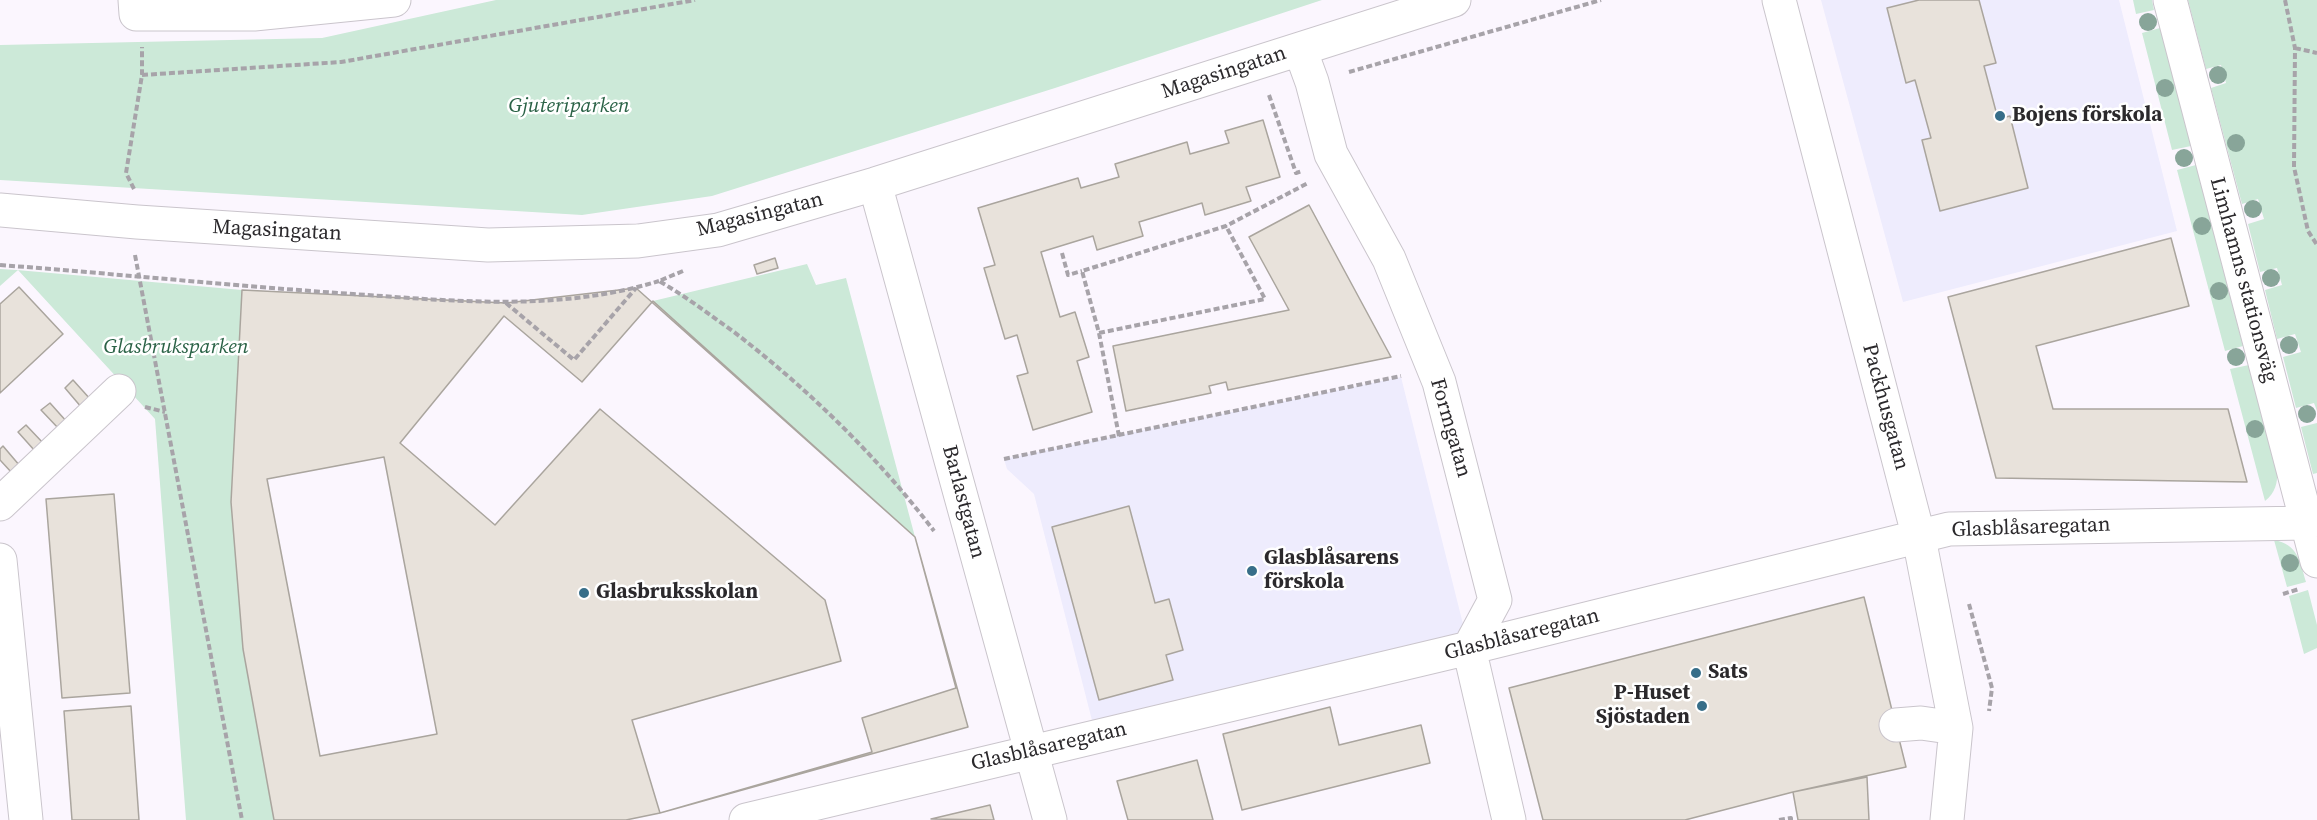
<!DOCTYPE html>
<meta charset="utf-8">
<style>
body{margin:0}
canvas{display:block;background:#fbf6fe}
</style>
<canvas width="2317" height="820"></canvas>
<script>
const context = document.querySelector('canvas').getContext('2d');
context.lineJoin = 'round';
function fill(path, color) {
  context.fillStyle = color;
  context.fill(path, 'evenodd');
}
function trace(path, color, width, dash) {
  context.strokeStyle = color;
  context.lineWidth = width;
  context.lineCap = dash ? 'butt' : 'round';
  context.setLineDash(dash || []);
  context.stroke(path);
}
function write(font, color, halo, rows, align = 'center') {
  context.font = font + ' "Source Serif 4",serif';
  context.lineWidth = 5;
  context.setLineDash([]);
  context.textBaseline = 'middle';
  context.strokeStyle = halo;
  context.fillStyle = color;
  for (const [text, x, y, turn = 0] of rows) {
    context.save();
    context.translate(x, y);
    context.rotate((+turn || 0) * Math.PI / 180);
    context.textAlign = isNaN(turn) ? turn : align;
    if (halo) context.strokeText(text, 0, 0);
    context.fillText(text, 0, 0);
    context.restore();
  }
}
const education = new Path2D(`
 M1821,0h298l58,231 -274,71z
 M1401,377l68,271 -373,88 -62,-242 -27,-25 -3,-10z`);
const green = new Path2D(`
 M496,0h826l-267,88 -343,108 -130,19 -582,-35v-135l322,-7z
 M2133,0h19l2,10 -18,4z
 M2188,0h129v411l-3,-8 -18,5 -13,-51 18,-5 -6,-18 -18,5 -12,-49 17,-5 -5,-17 -17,4 -12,-48 16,-5 -6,-20 -16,5 -31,-116 15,-5 -5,-18 -15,4z
 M2160,28l31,118 -19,4 -30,-117z
 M2196,165l47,181 -18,5 -48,-181z
 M807,264l9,21 30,-7 69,259 -262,-236z
 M0,269l17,1 225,20 -11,212 12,147 31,171h-88l-31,-401 -137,-149 -18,16z
 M2249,365l28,106c1,12 -2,22 -12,30l-35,-132z
 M2317,423v50l-4,1 -12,-47z
 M2274,540c24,4 26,22 32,42l-19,5z
 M2308,590l9,35v23l-13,6 -15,-58z`);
const building = new Path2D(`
 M1919,0h60l17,63 -12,3 14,53 12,-3 18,72 -88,23 -18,-71 9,-2 -16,-58 -9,3 -19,-75z
 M1263,120l17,57 -34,10 5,14 -46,14 -3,-12 -63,19 4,14 -46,14 -4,-14 -52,16 19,65 15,-5 14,45 -12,4 15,51 -59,18 -16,-54 11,-3 -11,-38 -12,4 -21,-71 11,-3 -17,-57 100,-30 3,10 38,-11 -4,-13 72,-22 3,12 39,-11 -4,-12z
 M1309,205l82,152 -163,33 -2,-8 -17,4 2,7 -85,18 -13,-65 176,-36 -40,-73z
 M2171,238l18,68 -153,40 17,63h175l19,73 -251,-4 -48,-181z
 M775,258l3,10 -21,6 -3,-9z
 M19,287l44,47 -63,59v-89z
 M636,288l279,249 53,190 -308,86 -34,7h-352l-31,-171 -12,-147 11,-212 264,13z
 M653,301l262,236 41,151 -94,30 10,34 -212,61 -28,-93 209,-59 -16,-61 -225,-191 -105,116 -95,-82 104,-127 78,66z
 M73,380l18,20 -9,8 -17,-20z
 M50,403l17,19 -8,7 -18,-19z
 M26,425l18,19 -9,7 -17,-19z
 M3,446l17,20 -8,7 -12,-13v-11z
 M384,457l53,277 -117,22 -53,-277z
 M114,494l16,199 -68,5 -16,-199z
 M1129,506l26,97 14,-4 14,51 -17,5 7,25 -74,20 -47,-173z
 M1864,597l42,170 -113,25 -108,28h-142l-34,-132z
 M131,706l8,114h-67l-8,-109z
 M1330,707l9,38 82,-20 9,38 -188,47 -19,-76z
 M1197,760l16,60h-85l-11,-39z
 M1867,777l2,43h-71l-5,-28z
 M990,805l4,15 -63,-1z`);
const path = new Path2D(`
 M2285,0l10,48 -1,119 14,64 9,14
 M2295,48l22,5
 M1349,72l252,-72
 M142,75l199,-13 354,-62
 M1269,95l27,78 6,-2
 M134,189l-8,-16 16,-98v-28
 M1062,253l6,22 14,-4
 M135,255l107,565
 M0,265c118,9 235,21 353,29 102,7 206,18 306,-13
 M683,271l-24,10c26,15 50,33 75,51 74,57 143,124 200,199
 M506,303l68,57 62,-72
 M1099,333l166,-34 -39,-73
 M145,407l20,5
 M1119,436l-20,-103 -17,-62 144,-45 82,-43
 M1004,459l397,-83
 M2283,594l16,-5
 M1969,604l23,84 -3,23
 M1779,820l12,-2v2`);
const minor = new Path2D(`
 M135,0l1,14h118l140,-14
 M1779,0l140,538 37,190 -9,92
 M2170,0l147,561
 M1300,49l12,33 19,72 58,105 50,123 56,218 -26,48 40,172
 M875,184l175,636
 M0,210l137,12 351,23 150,-4 80,-11 157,-46 579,-184
 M0,504l119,-113
 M0,560l26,260
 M1896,725l25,-2 35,5
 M746,820l723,-172 480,-119 358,-6`);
const trees = [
 [2148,22],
 [2218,75],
 [2165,88],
 [2236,143],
 [2184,158],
 [2253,209],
 [2202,226],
 [2271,278],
 [2219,291],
 [2289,345],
 [2236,357],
 [2307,414],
 [2255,429],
 [2290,563]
];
const markers = [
 [2000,116,6,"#376e89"],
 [1252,571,6,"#376e89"],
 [584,593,6,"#376e89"],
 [1696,673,6,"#376e89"],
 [1702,706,6,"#376e89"]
];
const streetNames = [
 ["Magasingatan",1224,73,-18],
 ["Magasingatan",760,215,-14],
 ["Magasingatan",277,231,3],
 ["Limhamns stationsväg",2243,280,75],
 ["Packhusgatan",1885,407,75],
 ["Formgatan",1450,428,74],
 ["Barlastgatan",963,502,75],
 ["Glasblåsaregatan",2031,528,-2],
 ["Glasblåsaregatan",1522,635,-14],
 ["Glasblåsaregatan",1049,747,-13]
];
const parkNames = [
 ["Gjuteriparken",569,107],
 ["Glasbruksparken",176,348]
];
const poiNames = [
 ["Bojens förskola",2012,116],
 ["Glasblåsarens",1264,559],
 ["förskola",1264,583],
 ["Glasbruksskolan",596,593],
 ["Sats",1708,673],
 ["P-Huset",1690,694,"right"],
 ["Sjöstaden",1690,718,"right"]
];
fill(education, '#eeecfd');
fill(green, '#cce9d8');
fill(building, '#e8e2db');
trace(building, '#aaa59e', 1.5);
trace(minor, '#cac5cc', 35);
trace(path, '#a7a3a9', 4, [6, 3]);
trace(minor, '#fff', 33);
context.fillStyle = '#88a599';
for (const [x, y] of trees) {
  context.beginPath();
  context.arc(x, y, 9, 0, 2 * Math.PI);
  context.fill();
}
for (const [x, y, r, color] of markers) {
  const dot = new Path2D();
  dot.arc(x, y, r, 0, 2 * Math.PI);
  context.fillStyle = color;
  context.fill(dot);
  trace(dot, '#fff', 2);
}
write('21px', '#2b292c', '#fff', streetNames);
write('italic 21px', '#2a6246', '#fff', parkNames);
write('bold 21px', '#2b292c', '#fff', poiNames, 'left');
</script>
